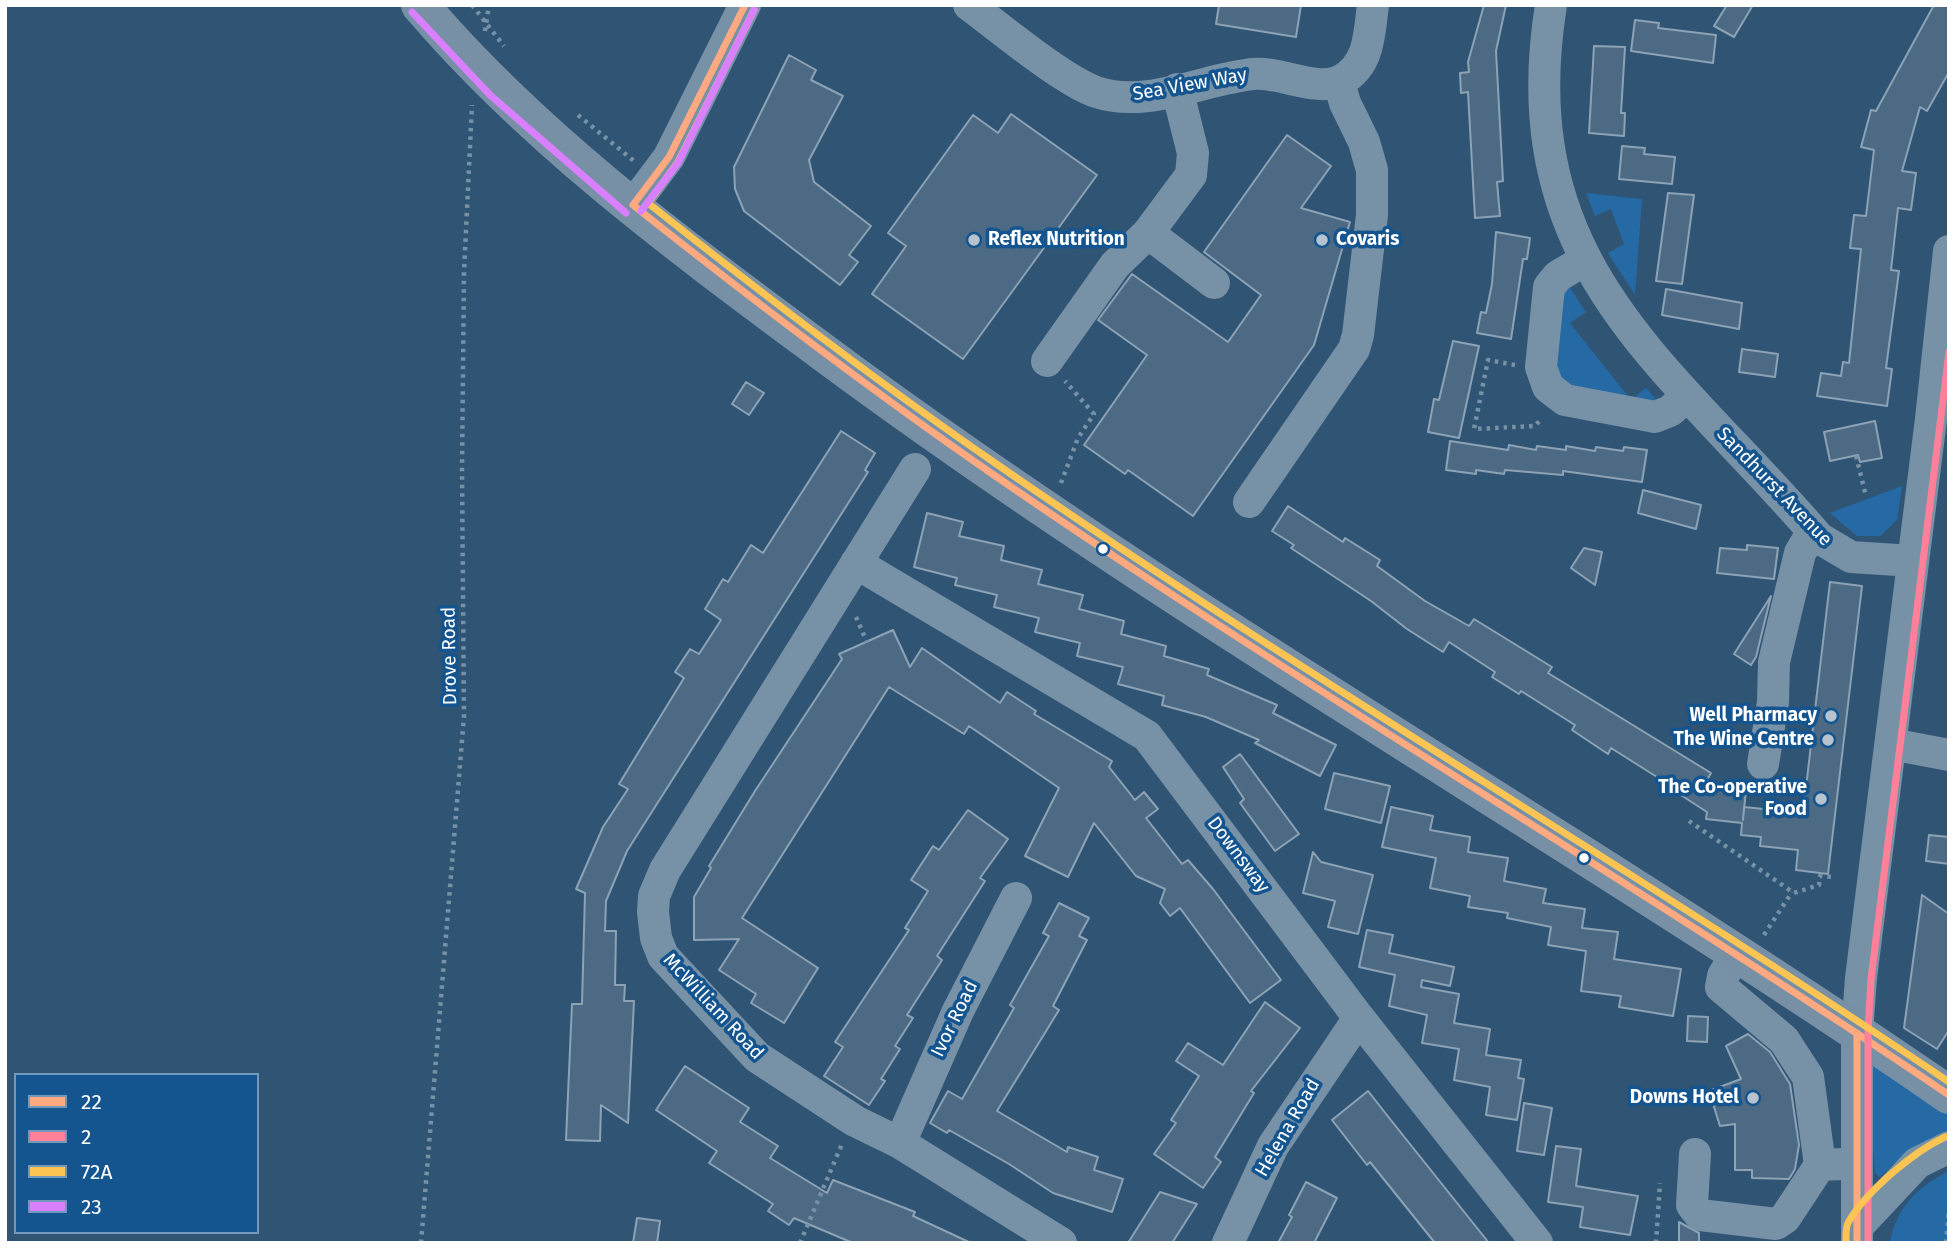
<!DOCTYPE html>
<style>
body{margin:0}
#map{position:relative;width:1954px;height:1248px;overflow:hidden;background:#305474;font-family:"Fira Sans",sans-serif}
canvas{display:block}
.frame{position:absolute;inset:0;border:7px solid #fff;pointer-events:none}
.legend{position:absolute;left:14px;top:1073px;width:245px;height:161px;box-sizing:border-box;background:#145590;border:2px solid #7299bc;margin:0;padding:9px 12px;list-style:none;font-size:21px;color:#fff}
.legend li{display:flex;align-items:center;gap:14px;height:35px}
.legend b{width:35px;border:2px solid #7299bc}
</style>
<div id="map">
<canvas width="1954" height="1248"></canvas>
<div class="frame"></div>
<ul class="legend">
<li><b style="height:9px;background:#ffa980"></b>22</li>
<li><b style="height:9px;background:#ff8098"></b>2</li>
<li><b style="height:9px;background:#fcc553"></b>72A</li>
<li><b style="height:9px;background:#d880ff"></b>23</li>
</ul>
</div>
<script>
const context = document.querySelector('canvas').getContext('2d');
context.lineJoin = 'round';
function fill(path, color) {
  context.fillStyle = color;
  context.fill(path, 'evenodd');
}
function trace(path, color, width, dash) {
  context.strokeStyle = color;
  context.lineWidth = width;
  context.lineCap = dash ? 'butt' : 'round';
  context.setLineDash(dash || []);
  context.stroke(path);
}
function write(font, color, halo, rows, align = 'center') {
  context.font = font + ' "Fira Sans",sans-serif';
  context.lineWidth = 7;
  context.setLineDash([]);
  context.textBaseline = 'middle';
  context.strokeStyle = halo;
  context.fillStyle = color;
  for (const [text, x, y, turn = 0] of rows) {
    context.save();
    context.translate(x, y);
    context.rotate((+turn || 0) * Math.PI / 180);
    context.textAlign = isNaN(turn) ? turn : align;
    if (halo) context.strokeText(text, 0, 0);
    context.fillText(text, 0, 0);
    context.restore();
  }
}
const green = new Path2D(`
 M1586,193l56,6 -7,96 -27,-42 16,-9 -13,-35 -16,7z
 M1565,280l21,32 -16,11 61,77 15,-12 18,20 -3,2c-16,5 -93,-11 -106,-23 -9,-17 -4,-94 10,-107z
 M1902,486l-5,34 -17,16h-23l-27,-23z
 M1873,1065l76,45v23l-52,28 -17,16 -5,-4c-3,-36 -7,-72 -2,-108z
 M1949,1171v72h-59c5,-34 29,-58 59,-72z`);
const building = new Path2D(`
 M1219,5h82l-5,32 -80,-13z
 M1484,5h22l-10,46 7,130 -6,1 3,34 -25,2 -7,-126 -7,1 -1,-20 9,-1 -1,-10z
 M1727,5h26l-19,32 -20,-11z
 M1934,5h15v67l-22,39 -7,-4 -18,64 14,2 -5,37 -13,-2 -7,62 8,1 -13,97 6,1 -5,37 -70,-10 4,-23 20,3 2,-14 6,1 12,-114 -11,-1 4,-33 12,1 8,-66 -13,-3 10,-37 5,1z
 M1635,20l24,3 -1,5 58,7 -3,28 -82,-12z
 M1594,46l31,1 -4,66h4l-1,23 -35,-3z
 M789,55l27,15 -5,10 32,16 -34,64 5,22 57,44 -22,29 9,7 -18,23 -96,-74 -9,-22 -1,-22z
 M1011,114l86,61 -134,184 -91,-65 34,-48 -18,-13 85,-118 25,18z
 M1287,135l44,31 -30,42 49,14 -36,123 -121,171 -65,-46 -3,4 -41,-29 63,-90 -49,-35 34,-46 96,68 33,-47 -57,-43z
 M1622,146l23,2 -1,6 31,3 -3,27 -53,-5z
 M1668,193l26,2 -12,89 -26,-3z
 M1496,232l34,6 -3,21h-4l-12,80 -34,-6 4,-21 5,1 6,-29z
 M1666,289l76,14 -3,26 -77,-14z
 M1453,341l26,5 -20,92 -31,-6 6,-33 5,1z
 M1742,349l36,5 -3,23 -36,-5z
 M746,382l18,11 -15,22 -17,-11z
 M1875,421l7,37 -22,4 -2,-7 -28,6 -6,-29z
 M841,431l34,22 -10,17 3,2 -241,379 -21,50 -1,30h11l-1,54h10l-1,16h10l-6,122 -27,-18 -1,36 -34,-1 6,-136h10l3,-111 -9,-4 27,-62 25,-38 -9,-5 65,-106 -9,-6 15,-23 9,5 22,-34 -16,-11 18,-30 5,3 23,-37 12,8z
 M1450,441l58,9 1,-5 27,5 1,-4 29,4v-4l29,5 1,-4 27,4 1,-4 23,3 -5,32 -79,-11v4l-58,-5 -1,4 -28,-4v4l-30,-4z
 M1643,490l58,15 -5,24 -58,-16z
 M1288,506l55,36 2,-4 35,22 -3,6 48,35 44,25 5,-7 78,48 -4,6 163,100 -7,12 42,5 -3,30 1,-13 59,6 27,-231 32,4 -34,288 -32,-4 2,-20 -38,-4 1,-9 -20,-2 1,-12 -36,-4 1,-7 -51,-33 1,-2 -46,-29 -3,6 -36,-24 3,-5 -54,-34 -2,3 -27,-17 3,-5 -46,-30 -6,10 -36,-23 -36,-28 -80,-53 3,-3 -22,-14z
 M927,513l36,9 -4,14 45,10 -3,14 41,10 -4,14 45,11 -4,14 45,12 -3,13 45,12 -2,10 45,13 -2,6 70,30 -4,8 63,32 -16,31 -65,-33 4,-3 -53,-23 -44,-12 2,-9 -46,-12 5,-17 -46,-11 3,-13 -45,-11 4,-14 -45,-11 3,-12 -42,-10 2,-7 -43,-11z
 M1747,545l31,3 -4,31 -57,-6 3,-25 27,2z
 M1584,548l18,4 -7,33 -24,-17z
 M1771,596l-15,61 -5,8 -17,-11z
 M893,630l17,37 12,-19 78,55 7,-11 29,19 -2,3 78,47 -3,6 26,33 9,-8 14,17 -12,9 36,46 6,-4 25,29 68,91 -31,23 -70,-95 -10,8 -10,-13 5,-14 -29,-13 -42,-53 -26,54 -43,-21 34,-68 -90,-62 -5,8 -75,-47 -147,231 76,50 -34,55 -33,-20 5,-9 -37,-24 20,-31 -45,1v-43l17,-29 -2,-2 46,-75 87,-132 -3,-5z
 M1240,754l59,80 -24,17 -35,-48 4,-4 -21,-32z
 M1334,773l56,13 -9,37 -56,-14z
 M1391,807l42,9 -3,14 40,7 -2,15 40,6 -4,23 42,8 -3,14 42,6 -3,19 36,4 -4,27 67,10 -8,47 -54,-9 2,-11 -40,-5 5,-40 -38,-6 3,-18 -44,-9 1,-5 -40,-6 2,-11 -40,-8 6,-30 -54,-11z
 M968,810l40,29 -28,39 5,3 -48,75 5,4 -35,55 6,3 -18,28 5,3 -19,30 4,2 -16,24 -45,-29 19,-29 -8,-5 74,-112 -4,-2 23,-37 -17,-11 22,-34 6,4z
 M1929,835l20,2v27l-23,-3z
 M1313,852l8,10 52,13 -15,59 -30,-7 7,-26 -32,-8z
 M1922,895l27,19v116l-12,19 -33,-21z
 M1059,903l30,15 -10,18 8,4 -34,66 6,4 -62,101 70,41 1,-5 30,10 -4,13 29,9 -11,33 -59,-19 -44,-29 -60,-34 -2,3 -17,-10 18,-32 14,8 52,-91 -4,-3 39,-69 -6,-3z
 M1367,930l26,5 -4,18 65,14 -4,19 -28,-6 -1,7 38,7 -5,29 36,6 -4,26 35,5 -3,18 6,1 -7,41 -31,-5 4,-28 -36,-7 5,-31 -37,-6 5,-28 -38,-9 6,-31 -36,-8z
 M1265,1002l35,26 -49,63 3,2 -39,64 6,5 -18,26 -49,-34 22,-31 -5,-3 28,-44 -23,-15 12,-18 35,22z
 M1688,1016l20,1 -1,25 -20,-1z
 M1748,1034l22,18 20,32 9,61 -4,24 -6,10 -37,-1v-8h-17v-46l-15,2 -11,-35 32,-12 -15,-33z
 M685,1066l64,42 -9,14 38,24 -8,12 57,35 6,-13 82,32 -2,4 58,27h-118l-59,-25 -5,7 -21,-14 5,-7 -64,-41 8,-12 -61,-41z
 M1368,1091l22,28 99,124h-54l-65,-81 -3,3 -35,-45z
 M1524,1103l28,5 -8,47 -27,-4z
 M1556,1146l25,3 -5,37 62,10 -8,39 -50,-8 3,-20 -35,-5z
 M1306,1182l31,16 -23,45h-36l14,-26 -3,-2z
 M1160,1192l37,12 -25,39h-44z
 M637,1218l23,3 -3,22h-24z
 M1679,1222l20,11v10l-20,-1z`);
const path = new Path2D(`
 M472,5l32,41
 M485,31l4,-26
 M578,115l56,46
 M1515,365l-27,-5 -14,69 61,-3 7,-8
 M1856,456l10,40
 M1061,483l17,-45 16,-24 -29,-33
 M856,617l11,25
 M1689,821l105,72 25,-8 1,-9 14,1
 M1764,935l28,-43
 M421,1243l43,-527 -2,-246 2,-198 8,-167
 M800,1243l42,-99
 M1656,1243l4,-60
 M1946,1243l3,-35`);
const minor = new Path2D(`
 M969,5c31,23 93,75 127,87 51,17 107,-13 157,-18 27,-3 64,19 89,6 28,-16 27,-46 31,-75
 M1551,5c-42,262 119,359 268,533l32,19 62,4
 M633,205l36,-48 76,-152
 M1148,233l66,50
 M1585,260l-27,16 -9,11 -8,80 7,20 17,13 90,17 15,-6 16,-14
 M1047,361l68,-96 33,-32 43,-58 2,-22 -16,-64
 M915,469l-250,401 -11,26 -1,16 3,26 7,18 94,101 98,64 45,22 161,100
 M1249,502l105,-153 4,-14 14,-120v-45l-8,-28 -19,-39 -6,-21
 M856,563l291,173 212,282 178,225
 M1891,744l58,11
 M1763,764l10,-62 1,-40 26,-109 13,-22
 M1736,954l-13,22 -2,11 63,53 24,37 12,88
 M900,1143l58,-132 58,-113
 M1695,1154l-3,51 8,10 76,9 9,-6 35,-53 22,-1
 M1857,1227l60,-64 32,-16
 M1228,1243l45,-97 86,-128
 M1857,1243v-210l4,-55 70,-559 18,-168`);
const major = new Path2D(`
 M420,5c114,134 260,241 400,345 362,269 758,489 1129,745`);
const bus1 = new Path2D(`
 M633,205c117,93 235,183 358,268 313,216 642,408 958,622
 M633,205l36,-48 76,-152
 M1857,1033v210`);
const bus2 = new Path2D(`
 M1868,1243v-210l3,-54 78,-627`);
const bus3 = new Path2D(`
 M754,10l-76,152 -30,41c113,90 228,178 347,260 312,216 640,407 954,619
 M1846,1243c0,-7 -1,-16 3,-22 18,-30 64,-69 96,-84`);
const bus4 = new Path2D(`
 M412,12l78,83 136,118
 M641,211l37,-48 76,-153`);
const markers = [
 [974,240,7,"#b7c3ce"],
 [1322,240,7,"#b7c3ce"],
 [1103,549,6,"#fff"],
 [1831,716,7,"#b7c3ce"],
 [1828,740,7,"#b7c3ce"],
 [1821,799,7,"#b7c3ce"],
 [1584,858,6,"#fff"],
 [1753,1098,7,"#b7c3ce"]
];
const streetNames = [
 ["Sea View Way",1190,85,-10],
 ["Sandhurst Avenue",1774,487,46],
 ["Drove Road",450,656,-91],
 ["Downsway",1238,855,53],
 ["McWilliam Road",713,1007,47],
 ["Ivor Road",955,1019,-64],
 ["Helena Road",1288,1128,-60]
];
const poiNames = [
 ["Reflex Nutrition",988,240,"left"],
 ["Covaris",1336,240,"left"],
 ["Well Pharmacy",1817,716],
 ["The Wine Centre",1814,740],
 ["The Co-operative",1807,788],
 ["Food",1807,810],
 ["Downs Hotel",1739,1098]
];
fill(green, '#256aa5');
fill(building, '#4d6a84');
trace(building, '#8ca2b5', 2);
trace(path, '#7791a7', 4.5, [3.5, 5]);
trace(minor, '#7791a7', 32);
trace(major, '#7790a6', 38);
trace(bus1, '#ffa980', 7);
trace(bus2, '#ff8098', 7);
trace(bus3, '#fcc553', 7);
trace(bus4, '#d880ff', 7);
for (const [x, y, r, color] of markers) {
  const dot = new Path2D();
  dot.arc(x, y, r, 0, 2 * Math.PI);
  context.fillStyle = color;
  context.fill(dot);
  trace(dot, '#145590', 2.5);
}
write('19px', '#fff', '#145590', streetNames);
write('bold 19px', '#fff', '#145590', poiNames, 'right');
</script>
